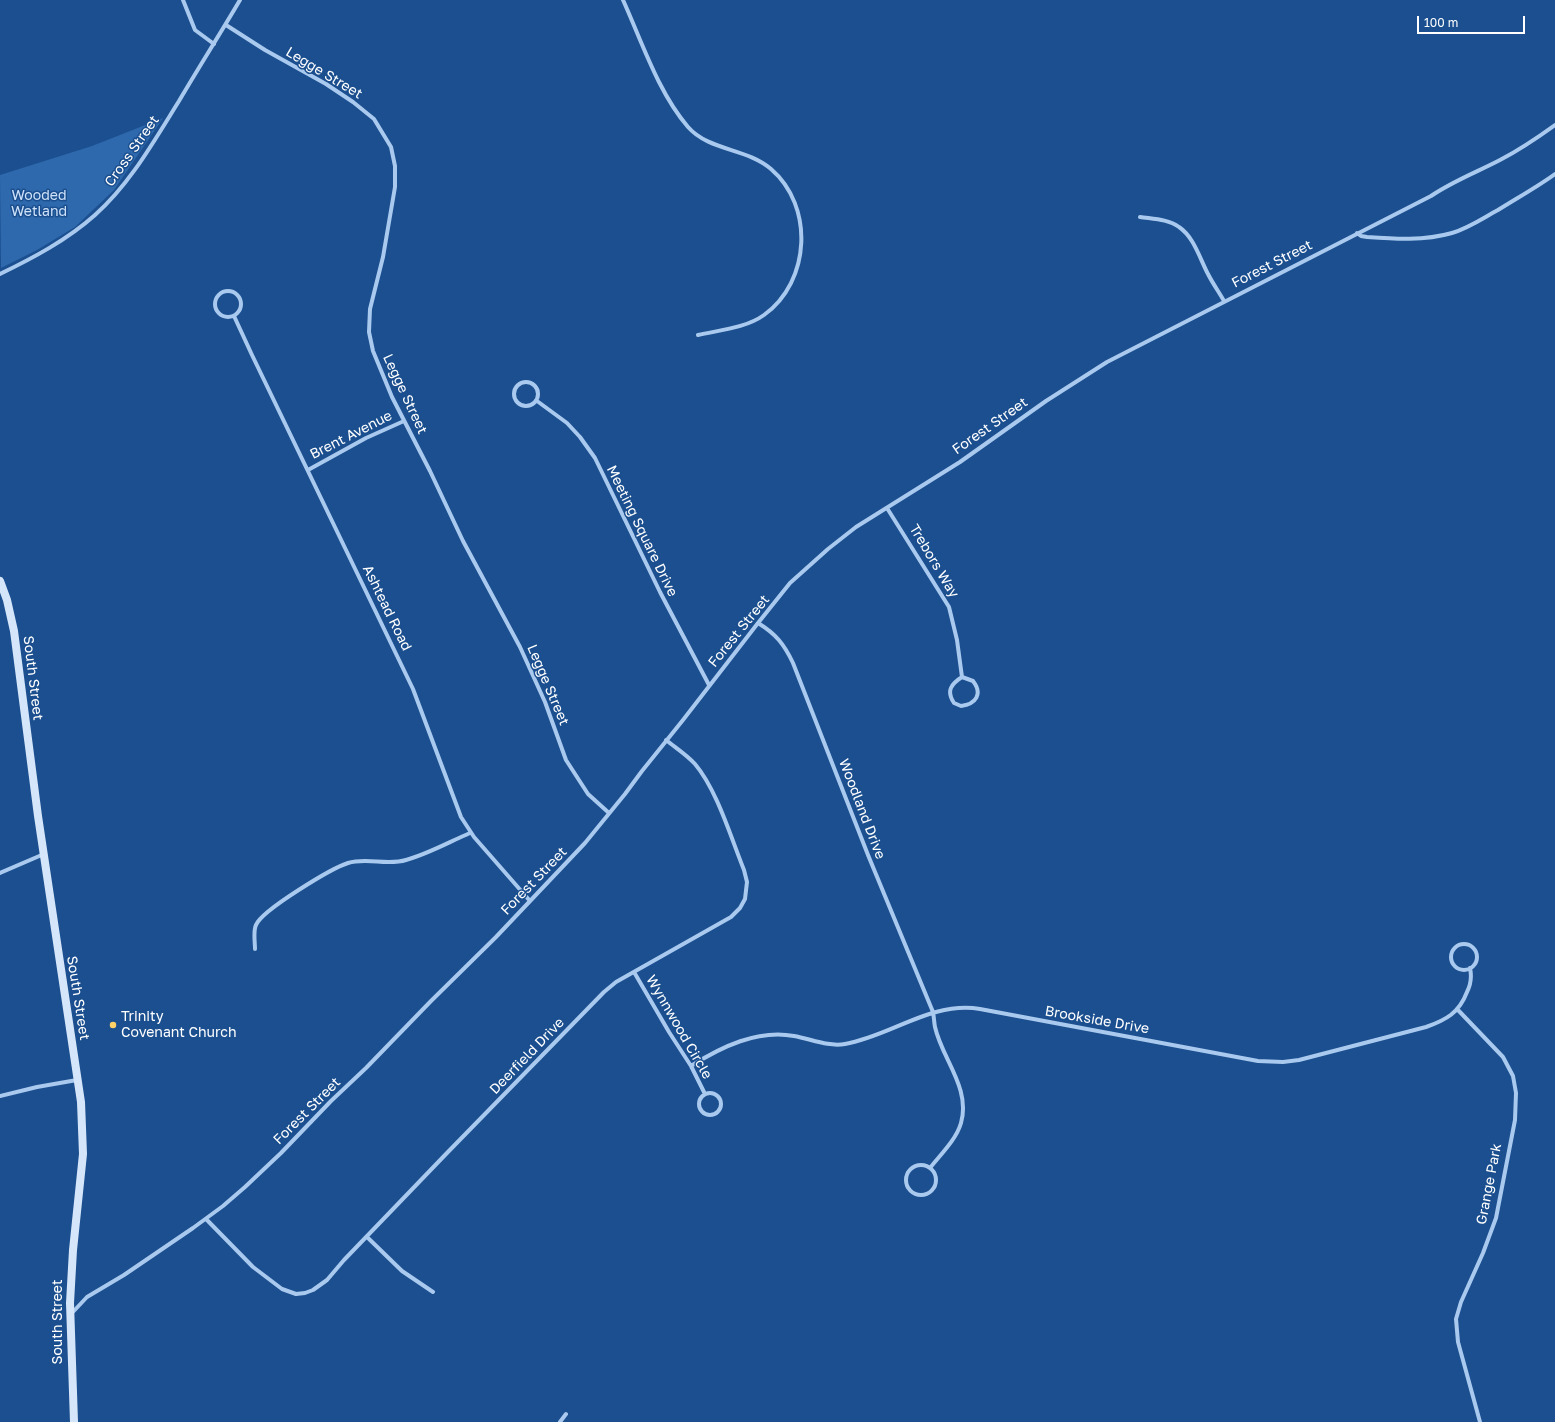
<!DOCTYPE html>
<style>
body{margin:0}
#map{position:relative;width:1555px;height:1422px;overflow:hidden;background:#1b4f8f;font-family:"Golos Text",sans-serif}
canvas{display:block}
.scale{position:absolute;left:1417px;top:16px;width:108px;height:18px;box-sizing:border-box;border:2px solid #fff;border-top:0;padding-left:5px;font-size:12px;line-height:14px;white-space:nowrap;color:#fff;-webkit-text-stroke:3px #1b4f8f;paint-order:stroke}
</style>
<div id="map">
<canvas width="1555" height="1422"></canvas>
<div class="scale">100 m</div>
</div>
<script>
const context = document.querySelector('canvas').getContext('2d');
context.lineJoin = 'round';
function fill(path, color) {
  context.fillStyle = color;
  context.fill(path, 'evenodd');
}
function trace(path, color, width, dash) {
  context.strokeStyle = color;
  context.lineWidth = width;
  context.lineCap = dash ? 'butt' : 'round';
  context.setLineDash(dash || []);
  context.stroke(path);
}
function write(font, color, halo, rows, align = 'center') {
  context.font = font + ' "Golos Text",sans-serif';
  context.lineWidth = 3;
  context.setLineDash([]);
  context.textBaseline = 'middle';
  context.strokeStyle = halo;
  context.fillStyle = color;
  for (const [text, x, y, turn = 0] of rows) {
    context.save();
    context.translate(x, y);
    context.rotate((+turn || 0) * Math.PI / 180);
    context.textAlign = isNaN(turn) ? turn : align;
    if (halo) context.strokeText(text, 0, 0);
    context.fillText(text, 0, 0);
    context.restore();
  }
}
const green = new Path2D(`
 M163,118l-49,72 -39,37 -38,23 -36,18 -1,-93 92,-29z`);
const street = new Path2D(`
 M183,0l12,30 19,14
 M623,0c19,42 35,92 65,127 21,24 59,21 83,42 43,37 40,112 -7,146 -18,13 -44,15 -66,20
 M226,25l39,25 61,34 27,18 21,17 17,28 4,19v21l-12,70 -13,52 -1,23 4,19 19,46 38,74 33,70 57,106 25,55 21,58 22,34 21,19
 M1140,217c13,2 28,2 39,10 15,10 21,32 29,47 5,10 11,18 16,27
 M1357,233l4,3 6,1c28,2 57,4 85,-4 17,-5 31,-15 46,-23 19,-12 39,-23 57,-36
 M0,274c33,-16 67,-34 95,-59 35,-31 59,-74 84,-114 20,-34 41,-67 61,-101
 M215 304a13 13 0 1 1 26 0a13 13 0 1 1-26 0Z
 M234,316l18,39 161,334 48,128 13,20 56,64
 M514 394a12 12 0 1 1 24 0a12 12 0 1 1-24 0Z
 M537,401l30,22 13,14 15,21 65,134 49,93
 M308,470l58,-32 38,-17
 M887,508l62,99 8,33 5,37c-11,7 -16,14 -8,26l7,3c15,-2 22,-12 12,-25l-11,-4
 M758,623c18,11 26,21 35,40l75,192 65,157c1,5 1,10 2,15 7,32 36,61 26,96 -5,17 -20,31 -31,45
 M0,873l44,-19
 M1451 957a13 13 0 1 1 26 0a13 13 0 1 1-26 0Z
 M255,949c0,-7 -2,-18 1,-24 6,-15 76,-57 92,-62 19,-6 39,3 58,-3 22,-6 43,-18 64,-27
 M634,972l35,60 22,34 14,28
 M1458,1010l45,47 10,19 3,17 -1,27 -19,98 -13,35 -22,49 -5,17 2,23 22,80
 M691,1066c30,-19 67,-37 103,-30 17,3 34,11 51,8 46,-8 86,-43 135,-35l278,52 25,1 16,-2 127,-33c20,-7 33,-14 41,-35 4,-8 5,-15 3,-24
 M699 1104a11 11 0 1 1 22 0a11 11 0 1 1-22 0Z
 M0,1096l37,-9 40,-7
 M906 1180a15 15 0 1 1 30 0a15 15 0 1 1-30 0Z
 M206,1219l47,48 29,22 14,5 9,-1 8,-3 14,-10 17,-20 102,-106 158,-162 12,-10 115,-65 9,-9 5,-9 2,-17 -3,-12c-13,-32 -27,-80 -49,-106 -8,-9 -19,-16 -29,-24
 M367,1237l35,34 31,21
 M71,1314l16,-17 37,-22 69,-47 30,-22 22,-19 36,-34 50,-52 35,-33 65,-67 65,-64 89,-94 40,-49 17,-23 41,-51 75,-97 32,-40 38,-34 28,-22 104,-65 86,-61 61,-39 324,-166c22,-15 46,-24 69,-36 19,-10 37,-22 55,-35
 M560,1422l6,-8`);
const secondary = new Path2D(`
 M0,581l7,19 7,31 24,185 43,286 2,52 -10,96 -3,53 4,119`);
const markers = [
 [113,1025,4,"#ffd166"]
];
const streetNames = [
 ["Legge Street",324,73,31],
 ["Cross Street",132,151,-55],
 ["Forest Street",1272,264,-27],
 ["Legge Street",405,394,65],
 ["Forest Street",990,426,-35],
 ["Brent Avenue",351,435,-27],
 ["Meeting Square Drive",642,531,64],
 ["Trebors Way",934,561,59],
 ["Ashtead Road",387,608,64],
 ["Forest Street",739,631,-51],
 ["South Street",33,678,83],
 ["Legge Street",548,685,67],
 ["Woodland Drive",862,809,69],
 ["Forest Street",534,881,-46],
 ["South Street",78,998,81],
 ["Brookside Drive",1097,1020,10],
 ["Wynnwood Circle",679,1027,60],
 ["Deerfield Drive",527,1056,-46],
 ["Forest Street",307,1111,-45],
 ["Grange Park",1489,1184,-79],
 ["South Street",58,1322,-90]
];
const parkNames = [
 ["Wooded",39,196],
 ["Wetland",39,212]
];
const poiNames = [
 ["Trinity",121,1017],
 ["Covenant Church",121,1033]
];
fill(green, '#2e69ad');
trace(street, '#a9c9ee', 4);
trace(secondary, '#d6e6fa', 8);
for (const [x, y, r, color] of markers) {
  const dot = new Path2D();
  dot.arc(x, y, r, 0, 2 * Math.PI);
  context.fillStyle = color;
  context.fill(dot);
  trace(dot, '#1b4f8f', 1.5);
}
write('14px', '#fff', '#1b4f8f', streetNames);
write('14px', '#cfe3fa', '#1b4f8f', parkNames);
write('14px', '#fff', '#1b4f8f', poiNames, 'left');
</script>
